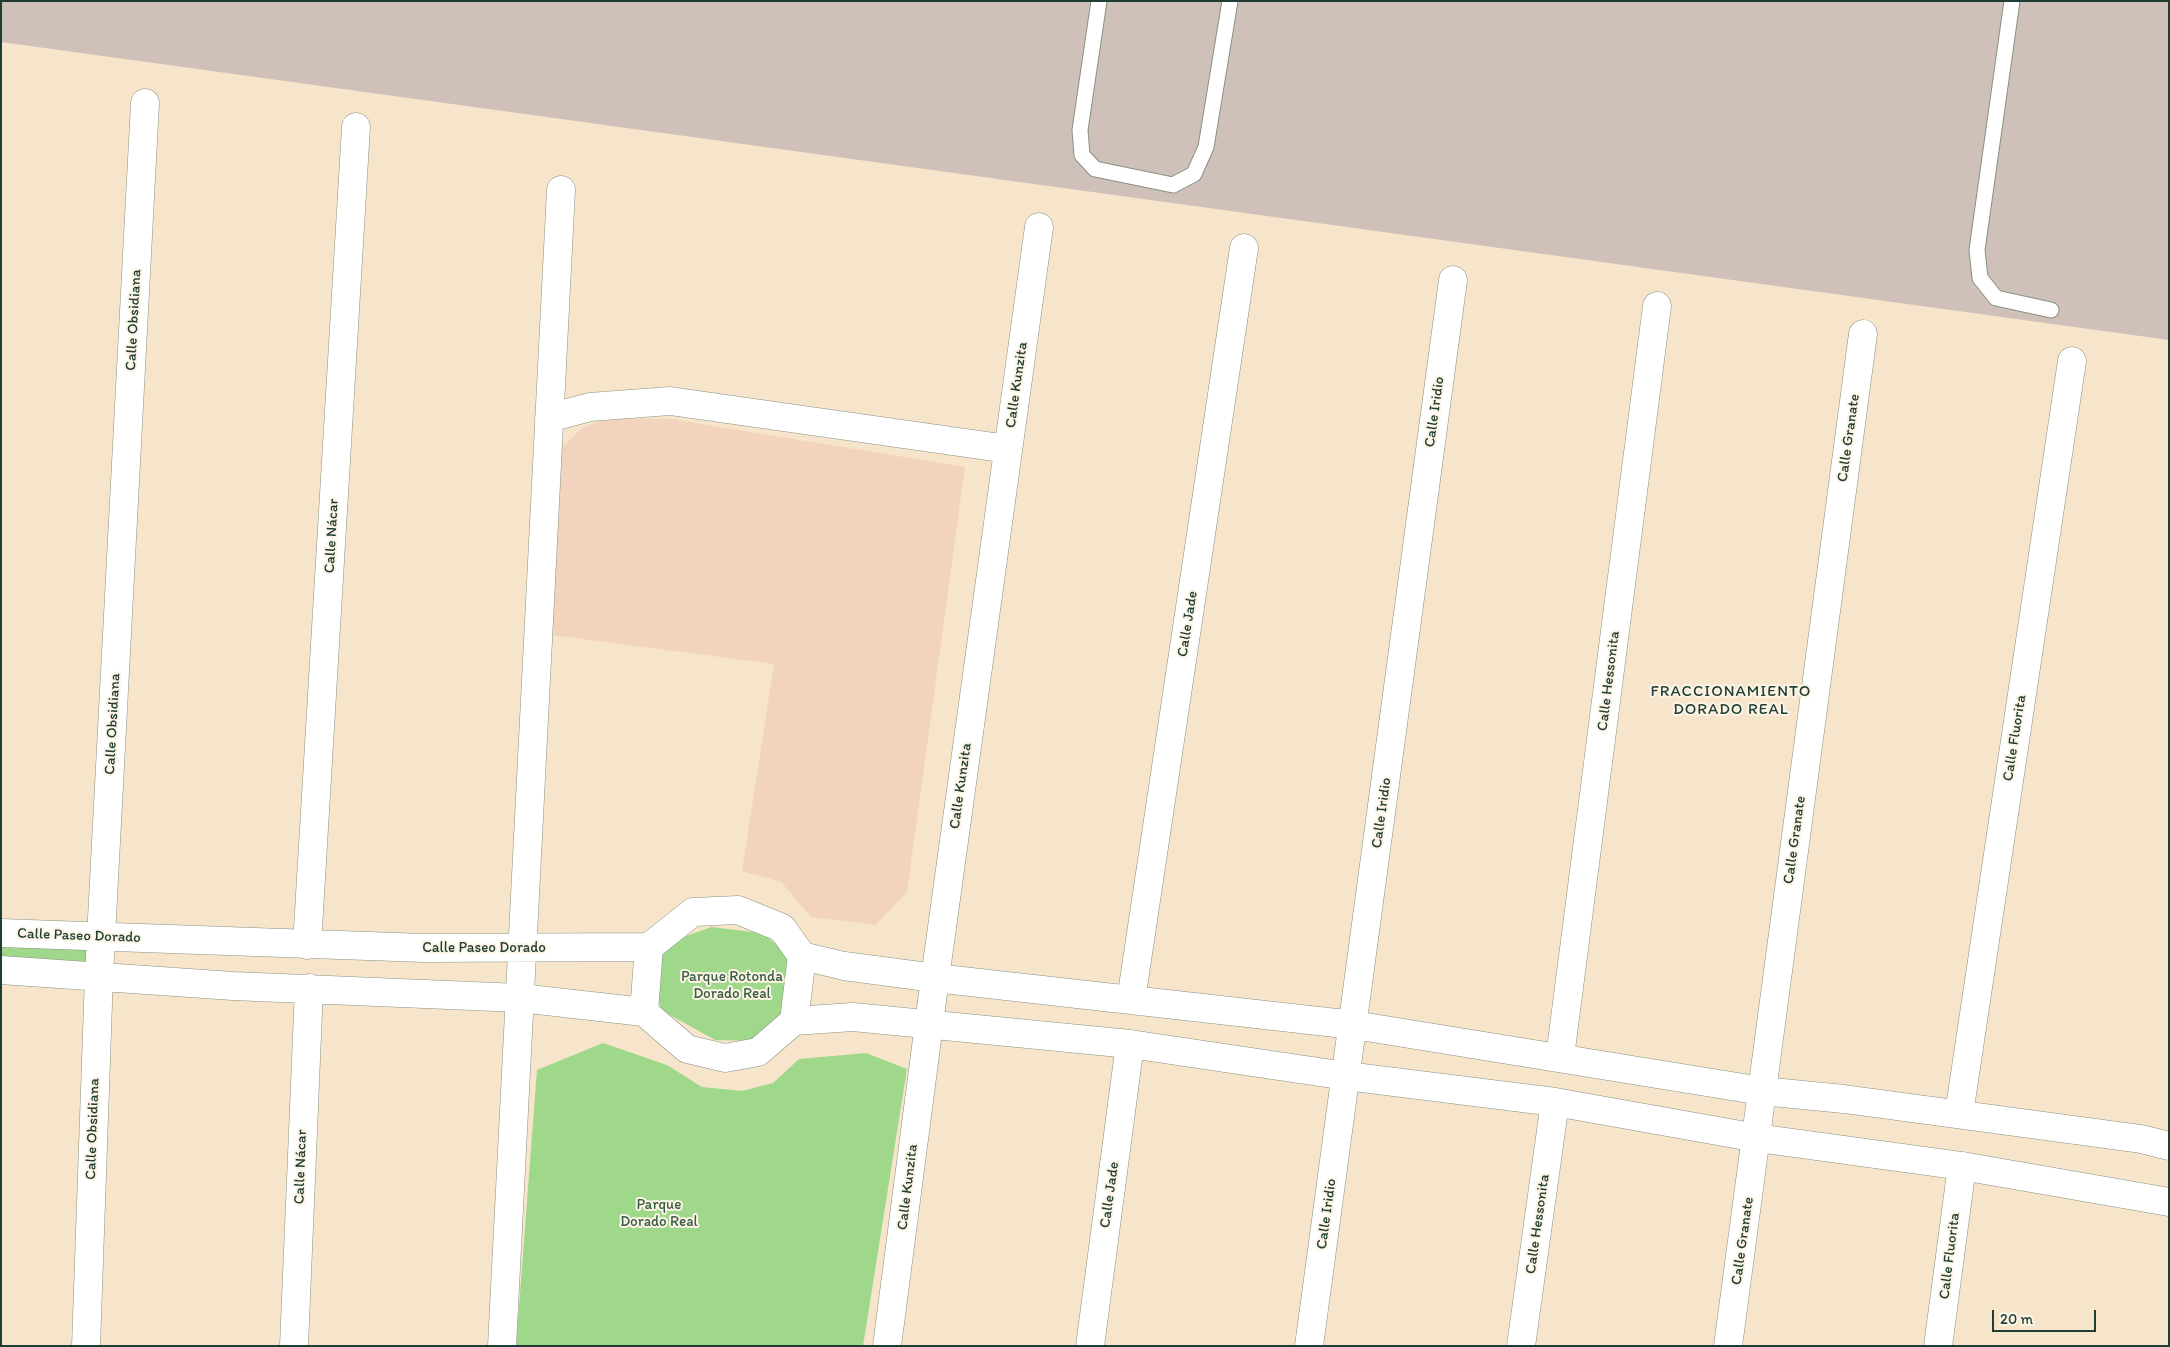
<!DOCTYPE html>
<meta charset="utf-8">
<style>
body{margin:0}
#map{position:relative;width:2170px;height:1347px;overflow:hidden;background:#f6e5cb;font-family:Itim,sans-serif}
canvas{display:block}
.frame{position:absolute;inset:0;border:2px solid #1f3d34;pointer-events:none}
.scale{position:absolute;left:1992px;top:1310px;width:104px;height:22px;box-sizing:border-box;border:2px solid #1f3d34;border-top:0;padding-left:6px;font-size:15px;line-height:18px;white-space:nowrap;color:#1f3d34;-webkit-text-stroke:4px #fcf5e5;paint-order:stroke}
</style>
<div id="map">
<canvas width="2170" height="1347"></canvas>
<div class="frame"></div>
<div class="scale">20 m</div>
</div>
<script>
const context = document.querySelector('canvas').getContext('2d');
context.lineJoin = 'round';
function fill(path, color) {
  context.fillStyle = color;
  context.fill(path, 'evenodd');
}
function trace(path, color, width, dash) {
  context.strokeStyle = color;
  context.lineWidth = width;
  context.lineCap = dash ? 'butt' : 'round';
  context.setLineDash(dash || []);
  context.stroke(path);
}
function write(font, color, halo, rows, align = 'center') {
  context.font = font + ' Itim,sans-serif';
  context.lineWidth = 4;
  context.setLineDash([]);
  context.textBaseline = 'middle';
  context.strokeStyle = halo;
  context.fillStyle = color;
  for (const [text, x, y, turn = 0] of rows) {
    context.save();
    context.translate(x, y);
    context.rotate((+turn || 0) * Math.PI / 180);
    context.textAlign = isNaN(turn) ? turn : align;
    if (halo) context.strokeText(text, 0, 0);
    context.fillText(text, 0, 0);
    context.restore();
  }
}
const built = new Path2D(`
 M607,418l64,1 294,48 -58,425 -32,33 -64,-8 -30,-35 -39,-11 32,-207 -223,-29 9,-185 22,-22z`);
const industrial = new Path2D(`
 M1,1h2168v339l-2168,-298z`);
const green = new Path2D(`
 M711,927l50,6 35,26 -15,72 -26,10 -40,-1 -54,-30 -5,-23 6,-42z
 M1,943l88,5 3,21 -91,-6z
 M603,1043l64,22 35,22 40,4 31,-8 26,-24 67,-6 41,16 -44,277h-347l21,-276z`);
const service = new Path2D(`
 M1099,1l-19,129 2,25 13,14 78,16 21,-11 12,-27 24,-146
 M2012,1l-35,249 3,28 16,20 55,12`);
const minor = new Path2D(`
 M549,418l41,-11 80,-6 338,48
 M1,933l423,15 225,-1 44,-35 45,-2 44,18 20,28 42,10 91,12 419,47 408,66 82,8 297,40 28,7
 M307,945l49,-818
 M1,970l232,16 287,12 124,14 43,37 38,9 33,-6 36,-31 59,-4 277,27 216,32 209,26 202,36 205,28 207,36
 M1131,1000l113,-752
 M644,1012l5,-65
 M794,1021l8,-65
 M1560,1057l97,-751
 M1959,1114l113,-753
 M86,1346l13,-371 46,-872
 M294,1346l15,-358
 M502,1346l59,-1156
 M887,1346l48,-368 104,-751
 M1090,1346l40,-302
 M1309,1346l144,-1066
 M1521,1346l34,-244
 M1728,1346l135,-1012
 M1938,1346l24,-180`);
const streetNames = [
 ["Calle Obsidiana",134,320,-87],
 ["Calle Kunzita",1017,385,-82],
 ["Calle Iridio",1435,412,-82],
 ["Calle Granate",1849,438,-82],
 ["Calle Nácar",332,536,-87],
 ["Calle Jade",1188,624,-81],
 ["Calle Hessonita",1609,681,-83],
 ["Calle Obsidiana",113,724,-87],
 ["Calle Fluorita",2015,738,-81],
 ["Calle Kunzita",961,786,-82],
 ["Calle Iridio",1382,813,-82],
 ["Calle Granate",1795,840,-82],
 ["Calle Paseo Dorado",79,936,2],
 ["Calle Paseo Dorado",484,948],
 ["Calle Obsidiana",93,1129,-88],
 ["Calle Nácar",301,1167,-88],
 ["Calle Kunzita",908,1187,-83],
 ["Calle Jade",1110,1195,-82],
 ["Calle Iridio",1327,1214,-82],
 ["Calle Hessonita",1538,1224,-82],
 ["Calle Granate",1743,1241,-82],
 ["Calle Fluorita",1950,1256,-83]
];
const parkNames = [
 ["Parque Rotonda",732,977],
 ["Dorado Real",732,994],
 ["Parque",659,1205],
 ["Dorado Real",659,1222]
];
const neighbourhoodNames = [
 ["FRACCIONAMIENTO",1731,692],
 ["DORADO REAL",1731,710]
];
fill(built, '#f2d4be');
fill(industrial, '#cfc0ba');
fill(green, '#9fd88b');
trace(service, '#8a9180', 17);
trace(minor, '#8a9180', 29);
trace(service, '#fff', 15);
trace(minor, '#fff', 28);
write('15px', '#1f3d34', '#fcf5e5', streetNames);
write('15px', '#395c45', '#fcf5e5', parkNames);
context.letterSpacing = '1px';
write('16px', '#1f3d34', '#fcf5e5', neighbourhoodNames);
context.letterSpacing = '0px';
</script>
